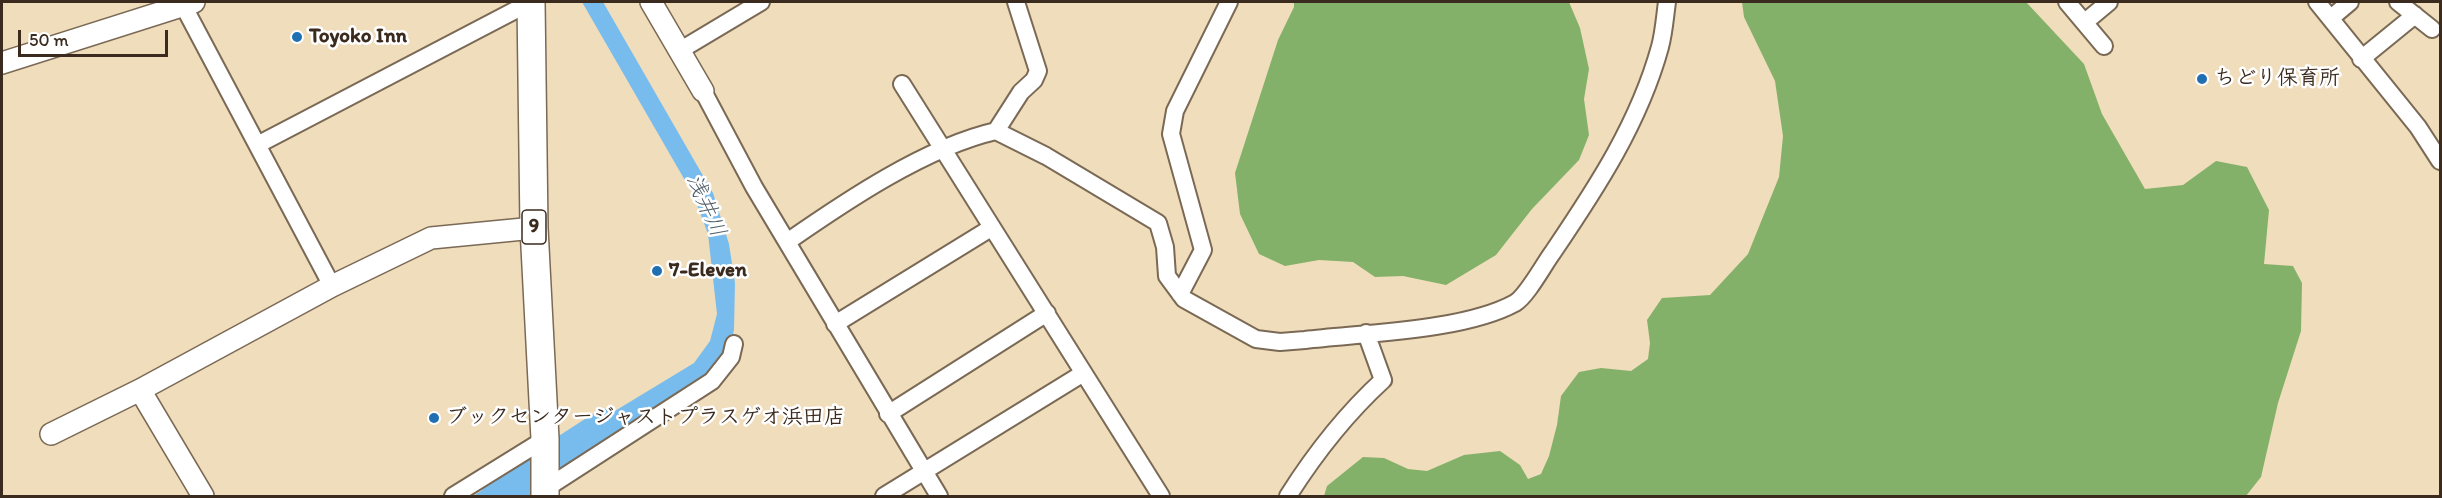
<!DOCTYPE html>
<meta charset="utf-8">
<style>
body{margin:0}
#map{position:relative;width:2442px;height:498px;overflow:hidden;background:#f0ddbc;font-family:Itim,sans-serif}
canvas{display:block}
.frame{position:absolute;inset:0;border:3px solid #3b2a1e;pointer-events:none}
.scale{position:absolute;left:18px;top:30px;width:150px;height:27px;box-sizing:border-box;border:3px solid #3b2a1e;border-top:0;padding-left:8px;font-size:18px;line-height:21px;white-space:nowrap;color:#3b2a1e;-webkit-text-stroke:4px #fff;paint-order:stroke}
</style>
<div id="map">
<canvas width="2442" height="498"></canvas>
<div class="frame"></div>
<div class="scale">50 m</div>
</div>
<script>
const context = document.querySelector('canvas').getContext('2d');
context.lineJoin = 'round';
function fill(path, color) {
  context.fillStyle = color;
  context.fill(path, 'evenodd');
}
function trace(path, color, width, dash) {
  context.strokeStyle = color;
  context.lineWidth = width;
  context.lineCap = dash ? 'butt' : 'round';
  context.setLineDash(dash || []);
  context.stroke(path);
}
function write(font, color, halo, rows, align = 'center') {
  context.font = font + ' Itim,"Klee One",sans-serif';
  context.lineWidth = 5;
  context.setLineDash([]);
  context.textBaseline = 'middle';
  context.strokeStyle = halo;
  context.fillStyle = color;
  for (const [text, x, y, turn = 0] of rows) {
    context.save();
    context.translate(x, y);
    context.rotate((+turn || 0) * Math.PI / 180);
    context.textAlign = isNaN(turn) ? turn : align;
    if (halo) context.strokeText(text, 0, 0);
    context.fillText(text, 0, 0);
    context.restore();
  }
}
const forest = new Path2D(`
 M1294,2h275l11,26 9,41 -5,30 5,36 -10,25 -47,49 -36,46 -50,30 -43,-9 -28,1 -22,-15 -34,-2 -34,6 -26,-12 -19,-40 -5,-41 43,-133 16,-33z
 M1742,2h284l58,62 18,50 43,75 38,-4 33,-24 31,6 22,43 -5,54 29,2 9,17 -1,48 -23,72 -17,74 -15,19h-922l3,-10 36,-29 21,1 24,11 19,2 37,-16 36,-4 20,14 8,14 13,-5 8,-18 8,-31 4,-29 18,-24 22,-4 30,3 17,-12 2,-16 -3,-23 15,-22 48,-3 38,-41 31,-77 4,-41 -8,-55 -31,-64z`);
const water = new Path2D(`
 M582,2h21l110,191 16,51 6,39 -1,46 -3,18 -30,35 -135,87 1,-29 127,-77 16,-22 7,-27 -9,-80 -14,-38z
 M522,466l1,29 -50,1z`);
const river = new Path2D(`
 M499,496l107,-69`);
const minor = new Path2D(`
 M2067,2l37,44
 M2317,2l101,125 22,34
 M2398,2l34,27
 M183,5l149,281
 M2331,18l19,-16
 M2085,22l24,-20
 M679,51l82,-49
 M2361,59l54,-44
 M902,84l259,412
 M703,91l51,96 185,309
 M996,131l25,-39 13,-12 4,-9 -22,-69
 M259,144l272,-142
 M787,242c59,-41 139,-95 209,-111l50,25 112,67 7,24 2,29 17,23 72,40 24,3 25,-2c59,-7 159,-9 210,-37 12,-7 29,-39 38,-51 44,-65 86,-129 107,-205 4,-15 5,-31 7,-45
 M1180,294l23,-44 -32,-116 4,-23 54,-109
 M835,324l156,-96
 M888,414l159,-101
 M545,489l167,-108 19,-24 3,-13
 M453,496l92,-57
 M884,496l198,-122
 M1288,496c26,-41 59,-83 95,-116l-17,-47`);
const tertiary = new Path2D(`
 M651,2l52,89
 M2,63l192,-61
 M140,390l63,106
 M51,434l89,-44 192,-104 99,-48 103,-10`);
const trunk = new Path2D(`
 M531,2l3,226 11,211v57`);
const markers = [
 [297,37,6,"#1f6fb2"],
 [2202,79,6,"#1f6fb2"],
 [657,271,6,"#1f6fb2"],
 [434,418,6,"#1f6fb2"]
];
const shields = [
 [534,227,24]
];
const shieldNames = [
 ["9",534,227]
];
const poiNames = [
 ["Toyoko Inn",309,37],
 ["ちどり保育所",2214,79],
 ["7-Eleven",669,271],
 ["ブックセンタージャストプラスゲオ浜田店",446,418]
];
const waterNames = [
 ["浅井川",705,206,66]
];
fill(forest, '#84b169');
fill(water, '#78bcee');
trace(river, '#78bcee', 36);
trace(minor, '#7a6955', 20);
trace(tertiary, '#7a6955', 24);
trace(trunk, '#7a6955', 30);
trace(minor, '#fff', 16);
trace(tertiary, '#fff', 21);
trace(trunk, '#fff', 27);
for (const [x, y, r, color] of markers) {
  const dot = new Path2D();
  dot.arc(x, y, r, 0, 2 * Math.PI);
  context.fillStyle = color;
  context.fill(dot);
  trace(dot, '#fff', 2);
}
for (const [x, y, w] of shields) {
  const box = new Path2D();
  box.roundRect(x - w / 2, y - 17, w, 34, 4.5);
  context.fillStyle = '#fff';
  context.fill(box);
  trace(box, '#3b2a1e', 1.5);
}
write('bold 20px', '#3b2a1e', null, shieldNames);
write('bold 21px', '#3b2a1e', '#fff', poiNames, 'left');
write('italic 22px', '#505d67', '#fff', waterNames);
</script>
